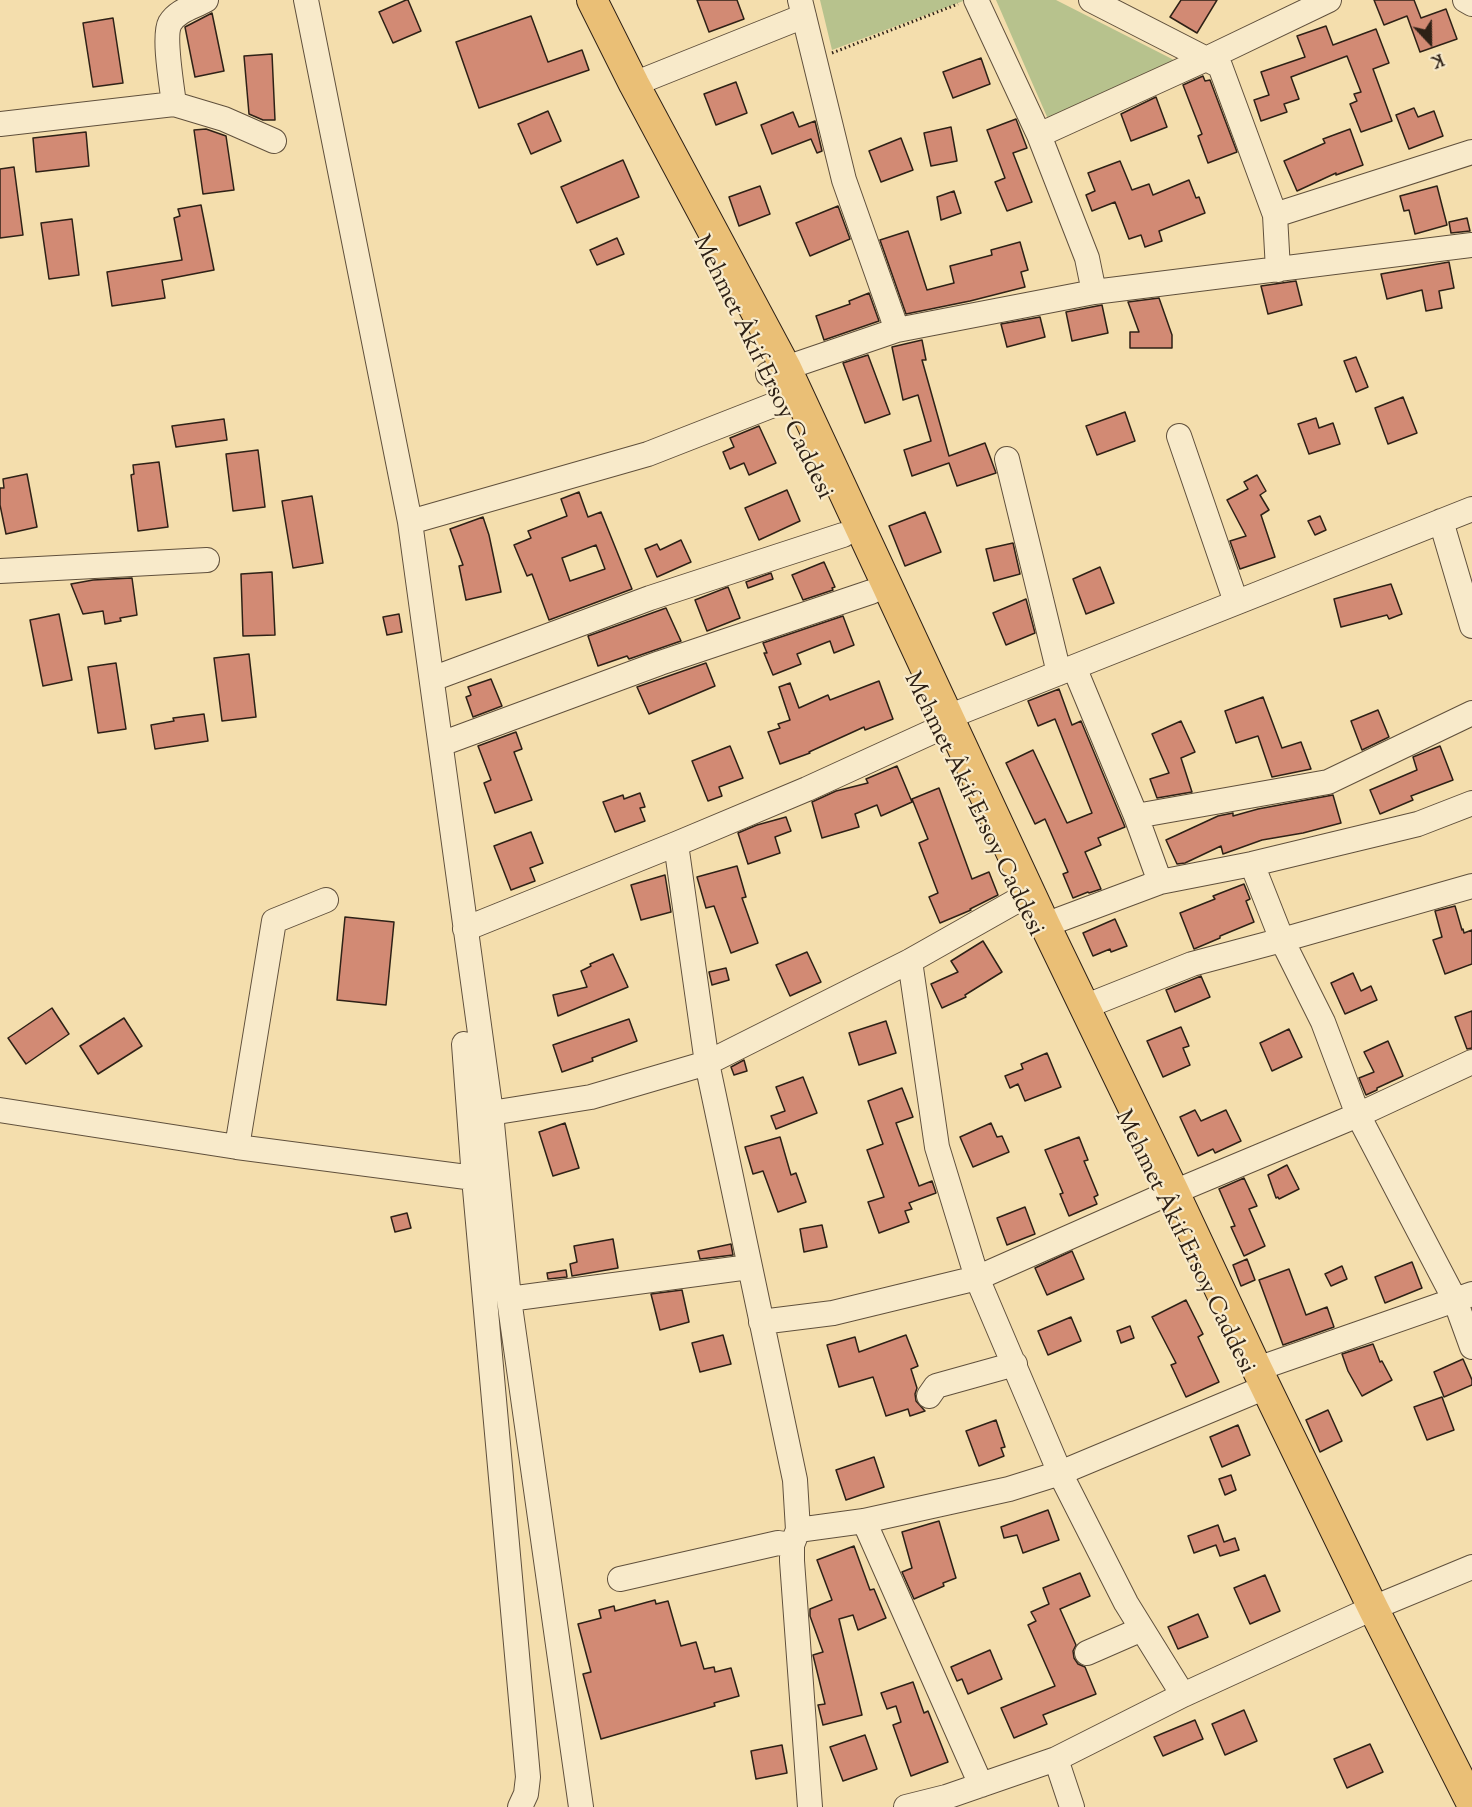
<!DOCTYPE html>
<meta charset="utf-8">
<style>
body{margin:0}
#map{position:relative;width:1472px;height:1807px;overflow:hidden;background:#f4dead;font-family:"Sorts Mill Goudy",serif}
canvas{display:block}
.north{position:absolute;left:1400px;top:12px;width:60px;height:60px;-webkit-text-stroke:4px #f8eaca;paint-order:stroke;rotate:158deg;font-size:16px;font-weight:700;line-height:24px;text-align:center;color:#2e2116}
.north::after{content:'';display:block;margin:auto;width:21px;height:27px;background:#2e2116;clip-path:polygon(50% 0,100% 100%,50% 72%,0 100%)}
</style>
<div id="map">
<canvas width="1472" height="1807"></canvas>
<div class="north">K</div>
</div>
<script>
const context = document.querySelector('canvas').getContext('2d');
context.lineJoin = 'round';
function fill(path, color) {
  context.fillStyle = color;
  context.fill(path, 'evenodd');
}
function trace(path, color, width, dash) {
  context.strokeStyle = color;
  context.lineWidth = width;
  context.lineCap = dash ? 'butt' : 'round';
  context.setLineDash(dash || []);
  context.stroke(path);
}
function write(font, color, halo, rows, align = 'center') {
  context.font = font + ' "Sorts Mill Goudy",serif';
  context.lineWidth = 4.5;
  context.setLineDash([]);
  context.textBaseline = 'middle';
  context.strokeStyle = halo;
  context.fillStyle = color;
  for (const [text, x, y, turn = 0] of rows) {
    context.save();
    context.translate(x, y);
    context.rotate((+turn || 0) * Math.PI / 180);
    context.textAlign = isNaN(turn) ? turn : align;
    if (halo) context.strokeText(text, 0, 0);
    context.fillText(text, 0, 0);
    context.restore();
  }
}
const green = new Path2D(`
 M820,0h146l-134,50z
 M996,0h60l118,60 -126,59z`);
const building = new Path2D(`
 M406,0h2l13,31 -28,12 -14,-31z
 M697,0h40l7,19 -35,13z
 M1181,0h36l-20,33 -27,-16z
 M1374,0h40l7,18 25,-9 11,30 -37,13 -13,-36 -23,9z
 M212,13l12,58 -29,6 -10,-50z
 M531,16l17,46 34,-12 7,20 -110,38 -23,-66z
 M113,18l10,65 -30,4 -10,-64z
 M1326,26l7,19 43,-16 13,34 -16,6 19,52 -31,11 -11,-28 7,-3 -3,-7 7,-2 -14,-36 -56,21 8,22 -15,5 3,8 -26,9 -7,-21 15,-5 -8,-23 44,-15 -8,-21z
 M272,54l3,66h-12l-14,-6 -5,-58z
 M981,58l9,26 -37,14 -10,-26z
 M1203,76l2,5 5,-1 27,72 -29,11 -10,-27 4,-2 -19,-49z
 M736,82l11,31 -31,12 -12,-31z
 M1156,97l11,30 -36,14 -10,-27z
 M1414,108l4,9 16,-6 9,25 -34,13 -13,-34z
 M548,111l13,30 -30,13 -13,-30z
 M793,112l6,15 16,-6 7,30 -5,2 -6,-14 -39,15 -11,-29z
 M1016,119l11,29 -14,5 19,49 -25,9 -12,-29 10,-4 -18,-48z
 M951,127l6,34 -26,5 -7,-33z
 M206,129l20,7 8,54 -31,4 -9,-64z
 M1350,129l13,36 -27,10v-2l-39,18 -13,-30 41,-18 -2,-4z
 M86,132l3,34 -53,6 -3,-34z
 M901,138l12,32 -32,12 -12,-31z
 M623,160l16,37 -62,26 -16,-36z
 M1120,161l12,29 17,-6 4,11 36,-15 7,18 3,-1 6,16 -46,18 3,10 -17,6 -4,-12 -12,4 -14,-37 -23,9 -6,-16 9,-4 -7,-18z
 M14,167l9,68 -23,3v-69z
 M760,186l10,28 -31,12 -10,-29z
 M1437,186l10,39 -32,9 -6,-24 -5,1 -4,-15z
 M954,191l7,22 -20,7 -4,-23z
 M201,205l13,65 -52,10 3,18 -53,8 -5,-34 75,-12 -8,-42 6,-2 -2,-7z
 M838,206l12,33 -40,17 -14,-33z
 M1467,218l3,13 -19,2 -2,-11z
 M72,219l7,56 -30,4 -8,-56z
 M908,231l19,59 27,-7 -4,-17 42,-11 -1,-5 29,-8 8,28 -7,2 4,15 -55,14 -64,13 -26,-74z
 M617,238l7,16 -27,11 -7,-15z
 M1449,262l5,26 -15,3 3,17 -16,3 -4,-21 -35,9 -6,-25z
 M1296,281l6,24 -34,9 -7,-28z
 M869,293l10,28 -55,19 -8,-24 34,-12 -1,-3z
 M1159,298l13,37v13h-42v-16h9l-11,-30z
 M1102,305l6,28 -36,8 -6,-29z
 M1040,317l5,20 -38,10 -6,-23z
 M922,340l4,20h-4l27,96 36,-13 11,30 -39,13 -8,-23 -37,13 -8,-26 27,-9 -13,-46 -15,5 -11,-53z
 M868,355l22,59 -25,9 -22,-60z
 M1356,357l12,30 -12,5 -12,-31z
 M1403,397l14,36 -29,11 -13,-36z
 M1125,412l10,29 -38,14 -11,-29z
 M1316,418l3,10 14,-5 7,21 -31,10 -11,-30z
 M224,419l3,21 -51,7 -4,-21z
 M759,426l17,37 -27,12 -5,-12 -14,6 -7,-17 11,-5 -4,-9z
 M258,450l7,57 -32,4 -7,-57z
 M159,462l9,65 -30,4 -7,-56 3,-1 -1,-9z
 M27,474l10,53 -31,7 -6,-29v-17h4l-1,-9z
 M1257,475l9,16 -6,4 9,15 -8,5 14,42 -35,12 -10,-28 16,-5 -19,-36 21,-11 -4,-7z
 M787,490l13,31 -41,19 -14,-32z
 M579,492l9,25 13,-5 31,77 -83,31 -17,-46 -5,2 -13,-31 17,-7 -3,-7 39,-15 -6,-17zM596,545l9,24 -35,12 -8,-23z
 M312,496l11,67 -30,5 -11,-67z
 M925,512l16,40 -36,14 -16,-40z
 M1320,516l6,14 -11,5 -7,-14z
 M483,517l6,18 12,57 -35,8 -7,-34 4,-1 -13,-36z
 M681,540l10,22 -34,15 -12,-28 12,-5 3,6z
 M1013,543l7,31 -26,7 -8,-32z
 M824,562l11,25 -3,1 1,2 -30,10 -11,-25z
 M1100,567l14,36 -28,11 -13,-35z
 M272,572l3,63 -32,1 -2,-62z
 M771,573l2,6 -25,9 -2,-6z
 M132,578l5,37 -17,3 1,3 -16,3 -2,-13 -20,3 -12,-30 22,-4z
 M1391,584l11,30 -13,5 -2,-4 -46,12 -7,-28z
 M728,587l12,31 -33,13 -12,-31z
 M1026,599l9,34 -29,12 -13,-32z
 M666,608l15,33 -52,18 -2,-3 -29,10 -10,-30z
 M59,614l13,66 -29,6 -13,-66z
 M399,614l3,18 -15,3 -4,-18z
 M843,616l11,29 -20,8 -4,-12 -33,13 4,10 -28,11 -9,-22h3l-4,-10z
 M249,654l7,63 -34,4 -8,-63z
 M116,663l10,66 -28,4 -10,-66z
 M706,663l9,23 -66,28 -12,-27z
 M491,679l11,27 -29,11 -7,-20 5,-2 -3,-8z
 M879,681l14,38 -28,11 -1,-3 -55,25 1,1 -30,11 -12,-32 12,-4 -2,-4 12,-4 -11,-33 11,-4 9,25 29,-13 2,5z
 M1059,689l13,36 9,-4 44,106 -27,11 3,7 -16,7 16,37 -12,4 -1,-1 -15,6 -10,-24 5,-2 -23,-53 -10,5 -29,-61 27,-13 34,73 25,-10 -37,-94 -17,7 -10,-25z
 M1263,697l19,51 19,-6 10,27 -39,8 -14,-41 -22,7 -11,-32z
 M1378,710l11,27 -27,13 -11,-29z
 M204,714l4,27 -53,8 -4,-24 23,-4 -1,-3z
 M1181,721l14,31 -14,6 11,34 -35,6 -7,-19 19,-6 -17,-39z
 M516,732l6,17 -8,3 18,48 -37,13 -11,-30 7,-3 -13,-34z
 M730,746l13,32 -24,9 3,9 -14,5 -16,-40z
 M1440,746l13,34 -42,16 2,4 -33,14 -10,-24 47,-20 -4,-13z
 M897,766l15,36 -31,14 -4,-11 -22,9 4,13 -37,11 -10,-36 24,-11 32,-8 -2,-4z
 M939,788l33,91 17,-7 9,23 -28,14 1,1 -31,13 -11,-26 9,-4 -19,-50 9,-4 -16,-40z
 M640,793l5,14 -5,1 5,13 -30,11 -12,-30 20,-7 1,4z
 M1333,795l8,28 -38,10 -41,7 -39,14 -2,-8 -36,17 -8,1 -11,-24 52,-24 15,-3v3l25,-7z
 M786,817l5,14 -16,6 5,16 -32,11 -10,-31 19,-8z
 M531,832l12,31 -13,5 5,13 -24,9 -17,-44z
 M737,866l9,31 -4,1 16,45 -27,10 -17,-47 -8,2 -9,-31z
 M665,875l6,37 -30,8 -10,-35z
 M1244,884l6,15 -4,2 8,21 -34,14v2l-26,11 -14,-36 35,-14 -2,-3z
 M1455,906l7,24 1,-1 1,4 8,-3v34l-27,10 -12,-34 9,-3 -7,-26z
 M345,917l49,5 -8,83 -49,-5z
 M1115,919l12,27 -16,6 -1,-3 -17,7 -10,-23z
 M983,941l19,31 -37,23 1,2 -24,11 -11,-24 27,-12 -7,-11z
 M807,952l14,30 -31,14 -14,-31z
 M613,954l15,33 -70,29 -5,-21 34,-8 -6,-16 10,-5 -1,-2z
 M726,968l3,12 -17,5 -3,-13z
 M1353,973l8,18 10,-5 6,14 -32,14 -14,-31z
 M1201,976l9,21 -35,15 -9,-22z
 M52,1008l17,26 -43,30 -18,-26z
 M1472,1011v37l-5,1 -12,-32z
 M124,1018l18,28 -44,28 -18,-28z
 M629,1019l8,22 -45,17 1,3 -31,11 -9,-27z
 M886,1021l10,32 -37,12 -10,-32z
 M1181,1027l8,19 -6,2 7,17 -27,12 -16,-36z
 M1289,1029l13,28 -30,14 -12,-28z
 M1388,1041l15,35 -26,12v2l-11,5 -7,-17 15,-6 -10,-20z
 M1047,1053l14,34 -36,14 -7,-17 -8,4 -5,-12 18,-7 -2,-5z
 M744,1060l3,11 -13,4 -3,-8z
 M803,1077l14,36 -41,16 -5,-13 14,-5 -9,-24z
 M902,1088l11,29 -17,6 23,63 13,-5 4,12 -27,10 3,6 -7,2 4,11 -30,11 -11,-31 16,-5 -17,-47 16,-6 -15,-43z
 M1195,1110l6,11 25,-11 15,31 -26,12 -2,-4 -15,7 -18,-39z
 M565,1123l14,45 -26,8 -14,-44z
 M991,1123l6,14 5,-1 7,16 -36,15 -13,-30z
 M780,1137l11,38 5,-2 10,29 -28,10 -15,-41 -10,3 -8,-27z
 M1079,1137l9,23 -4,1 14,34 -4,2 3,7 -28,12 -9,-22 3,-1 -18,-43z
 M1287,1165l12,24 -20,10 -1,-2 -2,1 -8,-23z
 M1244,1178l13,28 -8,3 16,37 -21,10 -13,-29 4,-1 -16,-37z
 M1025,1207l10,27 -28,11 -10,-27z
 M407,1213l4,15 -16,4 -4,-15z
 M822,1225l5,22 -23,5 -4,-23z
 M613,1239l5,29 -46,8 -2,-12 7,-2 -3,-16z
 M731,1244l2,11 -33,4 -2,-8z
 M1072,1251l12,28 -37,16 -12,-27z
 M1247,1259l8,21 -14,6 -8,-21z
 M1412,1262l10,26 -37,15 -10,-26z
 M1342,1266l5,13 -16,7 -6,-12z
 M1289,1269l17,46 21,-8 7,20 -51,18 -24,-65z
 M566,1270l1,7 -19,2 -1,-6z
 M682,1290l7,32 -29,8 -9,-36z
 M1186,1300l17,34 -5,3 21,45 -33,15 -15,-32 5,-2 -24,-46z
 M1071,1317l10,24 -33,14 -10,-24z
 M1130,1326l4,12 -13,5 -4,-12z
 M723,1335l8,29 -31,8 -8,-29z
 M906,1335l12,31 -7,3 6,19 -2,6 1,7 9,10 -15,5 -2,-7 -22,7 -13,-39 -34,10 -12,-42 28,-8 4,15z
 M1373,1344l7,18 2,-1 10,19 -30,16 -14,-25 -6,-17z
 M1463,1359l9,21v5l-28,12 -10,-25z
 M1442,1397l12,33 -27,10 -13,-33z
 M1328,1410l14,31 -22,11 -14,-32z
 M996,1420l9,27 -4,1 3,8 -25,10 -13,-35z
 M1238,1425l12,30 -28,12 -12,-30z
 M874,1457l10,30 -38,13 -10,-30z
 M1231,1475l5,15 -11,5 -6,-16z
 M1048,1510l11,30 -36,13 -6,-18 -13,3 -3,-11z
 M939,1521l17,57 -13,5 1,3 -30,13 -12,-27 10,-4 -10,-36z
 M1218,1525l6,17 11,-4 4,12 -19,6 -4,-11 -22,8 -6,-17z
 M854,1546l16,44 4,-1 12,29 -28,12 -5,-15 -14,4 23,96 -39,10 -5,-20 7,-1 -12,-49 10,-3 -13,-36v-7l22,-9 -15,-40z
 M1080,1573l10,23 -30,13 16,36 -3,6 1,7 4,6 7,3 11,27 -53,21 4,9 -33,14 -13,-30 54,-22 -27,-61 8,-4 -5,-9 18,-8 -6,-16z
 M1265,1575l15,36 -30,13 -16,-36z
 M655,1600l1,4 12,-3 13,45 15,-4 8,27 10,-2 1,5 16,-4 8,28 -25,7 1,3 -114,33 -18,-65 8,-2 -13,-48 23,-6 -2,-8 15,-4 1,5z
 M1198,1614l10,23 -30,12 -10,-22z
 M990,1650l12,29 -34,15 -6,-15 -5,2 -6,-14z
 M913,1682l11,31 4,-2 20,51 -37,14 -18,-51 8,-3 -5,-16 -9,3 -6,-16z
 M1244,1710l13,31 -32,14 -13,-31z
 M1195,1720l8,19 -40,17 -9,-19z
 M865,1735l12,34 -34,12 -13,-34z
 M1370,1744l13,28 -36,16 -13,-29z
 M782,1745l5,28 -31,6 -5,-28z`);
const path = new Path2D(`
 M832,53l126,-49`);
const minor = new Path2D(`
 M206,0c-12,7 -28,10 -36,23 -7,13 2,64 4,81l50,15 50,22
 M306,0l104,522 81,591 18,186 72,508
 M800,0l44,180 53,150
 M976,0l63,135
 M1091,0l129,66 55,149 3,55
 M1465,0l7,4
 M634,84l170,-68
 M0,124l174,-20
 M1275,215l197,-63
 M1094,292l-7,-34 -48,-123 167,-76 123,-59
 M768,374l129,-44 197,-38 378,-47
 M1179,436l57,166
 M1007,459l52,214
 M1441,521l31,105
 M410,522l238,-68 133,-52
 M0,571l207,-11
 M1074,667l62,149 24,66
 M432,679l218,-81 193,-63
 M441,744l219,-81 211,-71
 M1136,816l192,-34 144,-69
 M676,844l31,219 88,417 3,50 -6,15v16l18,246
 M1252,864l30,76 41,82 35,93 97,185 17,47
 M1045,925l115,-43 92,-18 166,-40 54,-21
 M465,929l211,-85 131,-55 129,-59 12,-13 524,-208
 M910,961l27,186 40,131 83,195 66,130 57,92
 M1084,1007l108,-43 90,-24 190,-54
 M464,1044l10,134
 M0,1110l237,37 37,-226 52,-21
 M491,1113l100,-16 116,-34 203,-102 108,-61
 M237,1147l237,31 54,599 -2,17 -6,13
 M1174,1192l184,-77 114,-53
 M509,1299l240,-32
 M761,1322l72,-9 144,-35 183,-81
 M1257,1369l215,-75
 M929,1396l7,-10 79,-22
 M864,1521l117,264
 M798,1530l66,-9 145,-32 51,-16 194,-81
 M620,1579l158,-36 14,2
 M1087,1653l55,-24
 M1056,1759l16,48
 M906,1807l40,-10 110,-38 127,-64 190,-87 99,-41`);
const major = new Path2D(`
 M592,0l42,84 152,284 259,557 129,267 83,177 116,239 99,196`);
const streetNames = [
 ["Mehmet Âkif Ersoy Caddesi",761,368,64],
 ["Mehmet Âkif Ersoy Caddesi",972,805,64],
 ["Mehmet Âkif Ersoy Caddesi",1183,1243,64]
];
fill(green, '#b7c28d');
fill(building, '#d28a74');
trace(building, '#2e2116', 1.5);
trace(minor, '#60503c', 26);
trace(major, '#2e2116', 32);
trace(path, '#2e2116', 3, [1.5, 3]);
trace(minor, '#f8eaca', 24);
trace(major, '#eabf76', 30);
write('24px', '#2e2116', '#f8eaca', streetNames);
</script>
